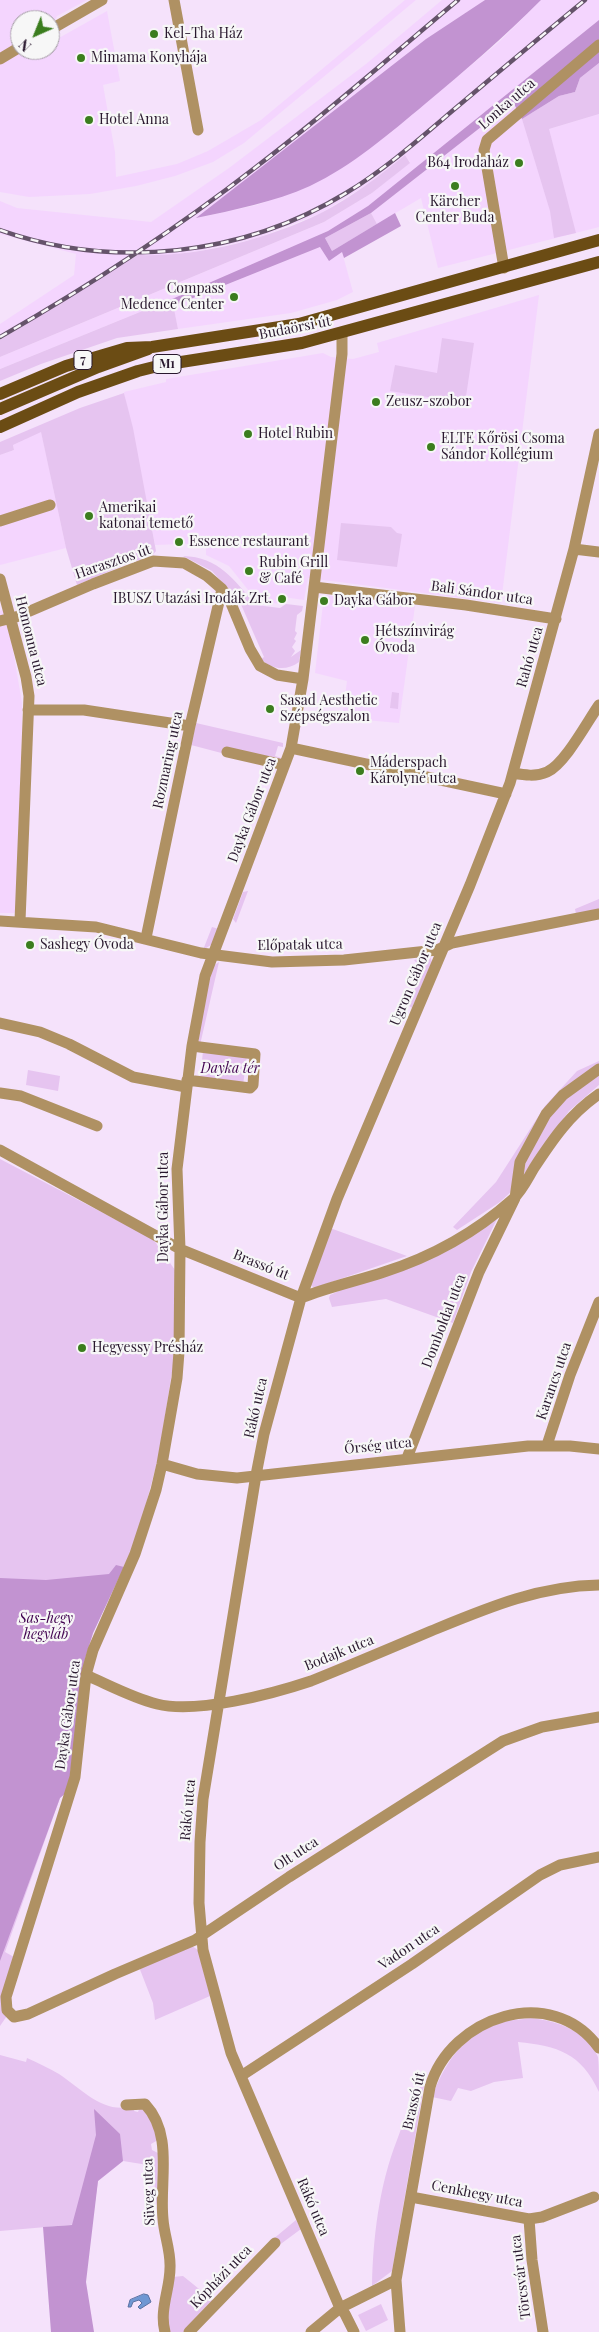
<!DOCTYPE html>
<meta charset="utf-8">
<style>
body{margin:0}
#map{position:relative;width:599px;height:2332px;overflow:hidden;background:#f5e2fb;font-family:"Playfair Display",serif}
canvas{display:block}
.north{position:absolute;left:10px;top:10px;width:50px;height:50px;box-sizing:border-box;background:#f7f7f7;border:1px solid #a59ea7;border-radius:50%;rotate:224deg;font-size:14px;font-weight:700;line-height:20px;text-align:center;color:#29182e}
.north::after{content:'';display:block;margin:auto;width:18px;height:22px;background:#3b7d1e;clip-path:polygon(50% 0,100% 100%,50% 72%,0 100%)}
</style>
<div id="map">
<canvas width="599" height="2332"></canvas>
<div class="north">N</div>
</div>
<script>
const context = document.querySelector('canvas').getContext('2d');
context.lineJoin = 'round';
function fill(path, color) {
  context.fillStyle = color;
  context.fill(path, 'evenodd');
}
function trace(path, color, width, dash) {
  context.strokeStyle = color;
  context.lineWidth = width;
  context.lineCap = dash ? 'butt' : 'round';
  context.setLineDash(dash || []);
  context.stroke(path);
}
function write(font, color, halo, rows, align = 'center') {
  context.font = font + ' "Playfair Display",serif';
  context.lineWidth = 4.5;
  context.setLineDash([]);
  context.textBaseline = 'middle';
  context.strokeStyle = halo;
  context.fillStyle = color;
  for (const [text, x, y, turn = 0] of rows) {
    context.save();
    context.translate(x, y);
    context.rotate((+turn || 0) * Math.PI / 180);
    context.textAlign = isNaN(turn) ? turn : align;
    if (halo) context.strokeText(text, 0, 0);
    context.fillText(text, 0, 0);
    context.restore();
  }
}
const built = new Path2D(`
 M0,0h87l-30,16 -7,13v-9h-30v30h30v-7l57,-32 13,70 -17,4 12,67 1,25 61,-13 31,-13 53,-31 144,-120h11l-172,143 -31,19 -38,14 -39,10 -46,8 -61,3 -29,-5z
 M442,0h43l-59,39 -229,179 60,-13 53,-19 45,-28 35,-25 110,-92 41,-41h58v20l-231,186 -40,25 -156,68 -172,70v-12l324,-135 48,-29 38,-31 -5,-7 -37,29 -47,29 -67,26 -56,12 -35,5 -26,-1 -137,85v-16l74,-49 2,-21 -76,-20v-33l17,7 134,14 78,-54 137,-104z
 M513,102l36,27 50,-15v113l-161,41 -17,-70 -44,26 -6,-11z
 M320,247l22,5 11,40 -16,8 -46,13 -113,16 -5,-23z
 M539,295l-38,308 -193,-25 -4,22 -21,-3 -1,7 -25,-3 -28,-35 -23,-11v-12l-51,2 -31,-153 42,-10v-3l157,-26 8,4 22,2 26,-7 -2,-9z
 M41,431l25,117 -66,17v-110l14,-5 -1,-5z
 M324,595l91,11 -16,117 -57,-5 5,-37 -32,-8z
 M6,609l16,94v23l-6,185 -2,2h-14v-302z`);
const green = new Path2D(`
 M599,63v51l-50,15 27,104 -22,5 -4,-27 -28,-92 37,-23 16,-4 5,-14z
 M405,155l5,8 -38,30 -48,29 -324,135v-17l137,-85c62,2 128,-15 184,-42 30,-15 58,-37 84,-58z
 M371,213l6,11 -45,27 -7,-13z
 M172,299l6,30 -61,9 -76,26 -41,17v-12z
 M442,338l32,5 -9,60 -75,-12 5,-26 42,8z
 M124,393l9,35 23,123 -5,6 -20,5 -54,23 -11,-37 -25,-116 -28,13 1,5 -14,5v-13l80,-34z
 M341,523l50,4 6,6 5,1 -5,33 -60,-7z
 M183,556c36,1 51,24 73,49l24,3 6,-4 17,2 -1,5 -5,4 -2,16 2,2 -3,6 2,2 -4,6 3,4 -4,6 10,-7 -2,12c-12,9 -27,8 -38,-3l3,-2 -28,-64 -7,-3 -17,-19z
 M392,692l7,1 -1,16 -8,-1z
 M196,723l87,20v4l-5,-1 -3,10 6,2 -1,2 -51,-5 -38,-10z
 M248,891l-12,32 -3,-4 10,-27z
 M599,899v11l-23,4 -1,-5z
 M212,927l7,2 -5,14 -11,7z
 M430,956l2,6 -20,46 -4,-3 15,-35 -9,-10z
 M219,962l-19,83 -2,-2 4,-33 11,-44z
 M203,1051l44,5 -4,29 -43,-5z
 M599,1061v24l-30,26 -54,77 -15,14 -43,28 -4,-3 43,-45 49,-76 32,-35z
 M28,1070l32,6 -2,15 -32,-6z
 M0,1159l153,80 22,31v83l-16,102 -22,83 -44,95 -8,26 -17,132 -8,7 -55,154 9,5 -5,56 -9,13z
 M497,1219l-26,53 -18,51 -67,-24 -54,8 -3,-9 1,-3z
 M330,1228l77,28 -93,32 -5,-5z
 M192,1946l6,4 12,46 -55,24 -2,-17 -14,-36z
 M531,2018c27,3 56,13 67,39 1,9 1,25 1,35 -18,-39 -41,-46 -81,-50l5,36 -29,4 -23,9 -13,-3 -7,13 -19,-4c11,-30 29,-60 61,-73 11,-4 26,-4 38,-6z
 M0,2055l26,7 1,-4c11,5 22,10 32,16 23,15 44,41 75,32v5l4,1 2,-5 12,8 6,25 -7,4 1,6 6,3 -1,52 -2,-11 -1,-28 -31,-5 -25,20 -6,42 -92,8z
 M426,2074l-34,197 -20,15c1,-48 7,-100 25,-146 8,-23 19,-44 29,-66z
 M296,2220l5,9 -23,17 -6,-6z
 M183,2276l31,25 -29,31h-16l-3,-18 7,-37z
 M381,2304l7,16 -22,11 -8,-16z`);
const forest = new Path2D(`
 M485,0h56c-37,37 -76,71 -116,104 -36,30 -73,62 -115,82 -36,16 -76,24 -114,32l230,-179z
 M599,20v43l-19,15 -5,14 -16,4 -37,23 -9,-17 -142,111 -46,25 7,13 63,-38 6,13 -57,32 -2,-6 -13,9 -9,-14 -147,59 -1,-7 156,-68 40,-25z
 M116,1565l8,2 -31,66 -8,26 -17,132 -8,7 -60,163v-383l46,2 63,-6z
 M94,2109l26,25 3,27 -25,20 -12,101 8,50h-43l-8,-105 29,-2 24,-90z`);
const water = new Path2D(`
 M144,2294l4,1 3,7 -11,7 -2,-2 4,-4 -3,-3 -6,2 -2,5h-3l2,-7z`);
const minor = new Path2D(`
 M174,0l24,130
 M50,30l52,-30
 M0,59l20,-12
 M504,268l-20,-118 3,-10 112,-95
 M342,334v20l-39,325 -12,69 -86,228 -13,70 -15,123 3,80 -1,103 -2,26 -15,86 -6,26 -21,64 -42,96 -7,25 -11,102 -69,220 1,13 7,7 14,-3 87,-40 80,-34 94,-63 214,-136 39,-14 57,-10
 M0,521l50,-16
 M574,549l25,3
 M0,579l26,98 3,19 -9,225
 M314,587l152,18 90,14
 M0,621l16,-4 77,-33 60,-23 31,2 23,13 15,13 8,12 20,48 10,17 17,9 26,4
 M28,710h56l106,16
 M291,748l215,46
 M227,752l57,13
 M513,773c11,2 23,4 34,-1 18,-8 40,-50 52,-67
 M0,921l96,6 105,26 71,9 72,-2 93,-10 15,-7 147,-29
 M146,938l44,-212 32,-137
 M0,1023l40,9 29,12 64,33 53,10
 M187,1080l63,8 3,-3 2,-31 -63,-8
 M0,1093l21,3 76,30
 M0,1150l180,99 121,49c27,-11 56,-17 83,-26 47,-15 92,-40 129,-73 9,-8 15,-21 21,-31 19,-29 36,-54 65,-74
 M547,1445l23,-70 29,-73
 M407,1458l72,-186 36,-74 5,-36 26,-48 17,-19 36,-26
 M162,1464l35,10 40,4 291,-32h42l29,3
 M86,1675c23,10 47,23 71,29 40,10 115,-10 154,-23 40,-16 80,-33 120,-50 56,-23 107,-45 168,-46
 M241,2076l171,-112 128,-89 20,-10 39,-8
 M126,2105l19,-1c29,31 14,77 18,115 1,16 8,32 7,49 0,21 -11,42 -5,64
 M411,2197l118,22 13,-2 52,-20
 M529,2219l3,41 11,72
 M189,2332l86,-89
 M311,2332l29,-24 56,-28
 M354,2332l-9,-18 -5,-6 -109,-255 -28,-103 -4,-47 1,-61 3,-43 53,-324 8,-41 37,-136 36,-99 133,-314 40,-102 64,-234 25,-115
 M400,2332l-4,-52 34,-193c20,-70 122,-105 169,-39`);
const major = new Path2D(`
 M0,394l66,-28 61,-18 25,-1 147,-23 300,-84
 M0,409l98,-42 50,-18
 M0,427l78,-35 60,-21 24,-6 140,-22 297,-81`);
const rail = new Path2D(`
 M0,230c114,40 243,26 346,-37 38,-23 71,-52 105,-81 44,-37 89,-75 134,-112
 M0,337c89,-51 175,-107 256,-170 70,-53 135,-111 202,-167`);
const markers = [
 [154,34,5,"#3b7d1e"],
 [81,58,5,"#3b7d1e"],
 [89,120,5,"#3b7d1e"],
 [519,163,5,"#3b7d1e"],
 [455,186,5,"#3b7d1e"],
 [234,297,5,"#3b7d1e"],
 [376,402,5,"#3b7d1e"],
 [248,434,5,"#3b7d1e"],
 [431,447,5,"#3b7d1e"],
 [89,516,5,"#3b7d1e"],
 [179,542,5,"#3b7d1e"],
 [249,571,5,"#3b7d1e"],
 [282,599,5,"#3b7d1e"],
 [324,601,5,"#3b7d1e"],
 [365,640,5,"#3b7d1e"],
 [270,709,5,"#3b7d1e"],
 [360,771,5,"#3b7d1e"],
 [30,945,5,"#3b7d1e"],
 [82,1348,5,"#3b7d1e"]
];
const shields = [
 [83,360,18],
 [167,364,28]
];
const shieldNames = [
 ["7",83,360],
 ["M1",167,364]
];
const poiNames = [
 ["Kel-Tha Ház",164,34],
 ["Mimama Konyhája",91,58],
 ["Hotel Anna",99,120],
 ["B64 Irodaház",509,163,"right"],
 ["Kärcher",455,202,"center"],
 ["Center Buda",455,218,"center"],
 ["Compass",224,289,"right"],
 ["Medence Center",224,305,"right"],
 ["Zeusz-szobor",386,402],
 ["Hotel Rubin",258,434],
 ["ELTE Kőrösi Csoma",441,439],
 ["Sándor Kollégium",441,455],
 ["Amerikai",99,508],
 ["katonai temető",99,524],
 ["Essence restaurant",189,542],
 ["Rubin Grill",259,563],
 ["& Café",259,579],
 ["IBUSZ Utazási Irodák Zrt.",272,599,"right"],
 ["Dayka Gábor",334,601],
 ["Hétszínvirág",375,632],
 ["Óvoda",375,648],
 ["Sasad Aesthetic",280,701],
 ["Szépségszalon",280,717],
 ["Máderspach",370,763],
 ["Károlyné utca",370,779],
 ["Sashegy Óvoda",40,945],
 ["Hegyessy Présház",92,1348]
];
const streetNames = [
 ["Lonka utca",507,104,-41],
 ["Budaörsi út",295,328,-11],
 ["Harasztos út",113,562,-19],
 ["Bali Sándor utca",482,593,8],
 ["Homonna utca",31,641,76],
 ["Rahó utca",530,657,-74],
 ["Rozmaring utca",168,760,-78],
 ["Dayka Gábor utca",252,810,-69],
 ["Előpatak utca",300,945,-1],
 ["Ugron Gábor utca",416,974,-67],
 ["Dayka Gábor utca",164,1207,-90],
 ["Brassó út",261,1265,22],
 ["Domboldal utca",444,1321,-69],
 ["Karancs utca",554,1381,-71],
 ["Rákó utca",256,1408,-77],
 ["Őrség utca",378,1446,-6],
 ["Bodajk utca",339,1653,-22],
 ["Dayka Gábor utca",68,1715,-82],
 ["Rákó utca",188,1810,-85],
 ["Olt utca",296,1854,-33],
 ["Vadon utca",409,1947,-34],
 ["Brassó út",414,2101,-77],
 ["Süveg utca",149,2192,-92],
 ["Cenkhegy utca",477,2194,11],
 ["Rákó utca",313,2207,67],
 ["Kópházi utca",221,2277,-46],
 ["Törcsvár utca",521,2277,-97]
];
const parkNames = [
 ["Dayka tér",230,1069],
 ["Sas-hegy",46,1619],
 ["hegyláb",46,1635]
];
fill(built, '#f4d5fe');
fill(green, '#e6c4f0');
fill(forest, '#c293d1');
fill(water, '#6f97d3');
trace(water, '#5a71a2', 1);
trace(minor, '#af9163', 11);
trace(major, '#6b4c14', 12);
trace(rail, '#65536a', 4.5);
trace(rail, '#f7f7f7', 2.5, [8]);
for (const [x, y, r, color] of markers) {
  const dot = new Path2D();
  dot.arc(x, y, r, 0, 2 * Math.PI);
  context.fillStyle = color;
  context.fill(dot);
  trace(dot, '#f7f7f7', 2);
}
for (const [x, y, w] of shields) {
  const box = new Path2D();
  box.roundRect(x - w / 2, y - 9.5, w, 19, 4);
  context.fillStyle = '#f7f7f7';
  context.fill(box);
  trace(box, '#29182e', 1);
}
write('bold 12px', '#29182e', null, shieldNames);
write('14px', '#29182e', '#f7f7f7', poiNames, 'left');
write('14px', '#29182e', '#f7f7f7', streetNames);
write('italic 14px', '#420451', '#f7f7f7', parkNames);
</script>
